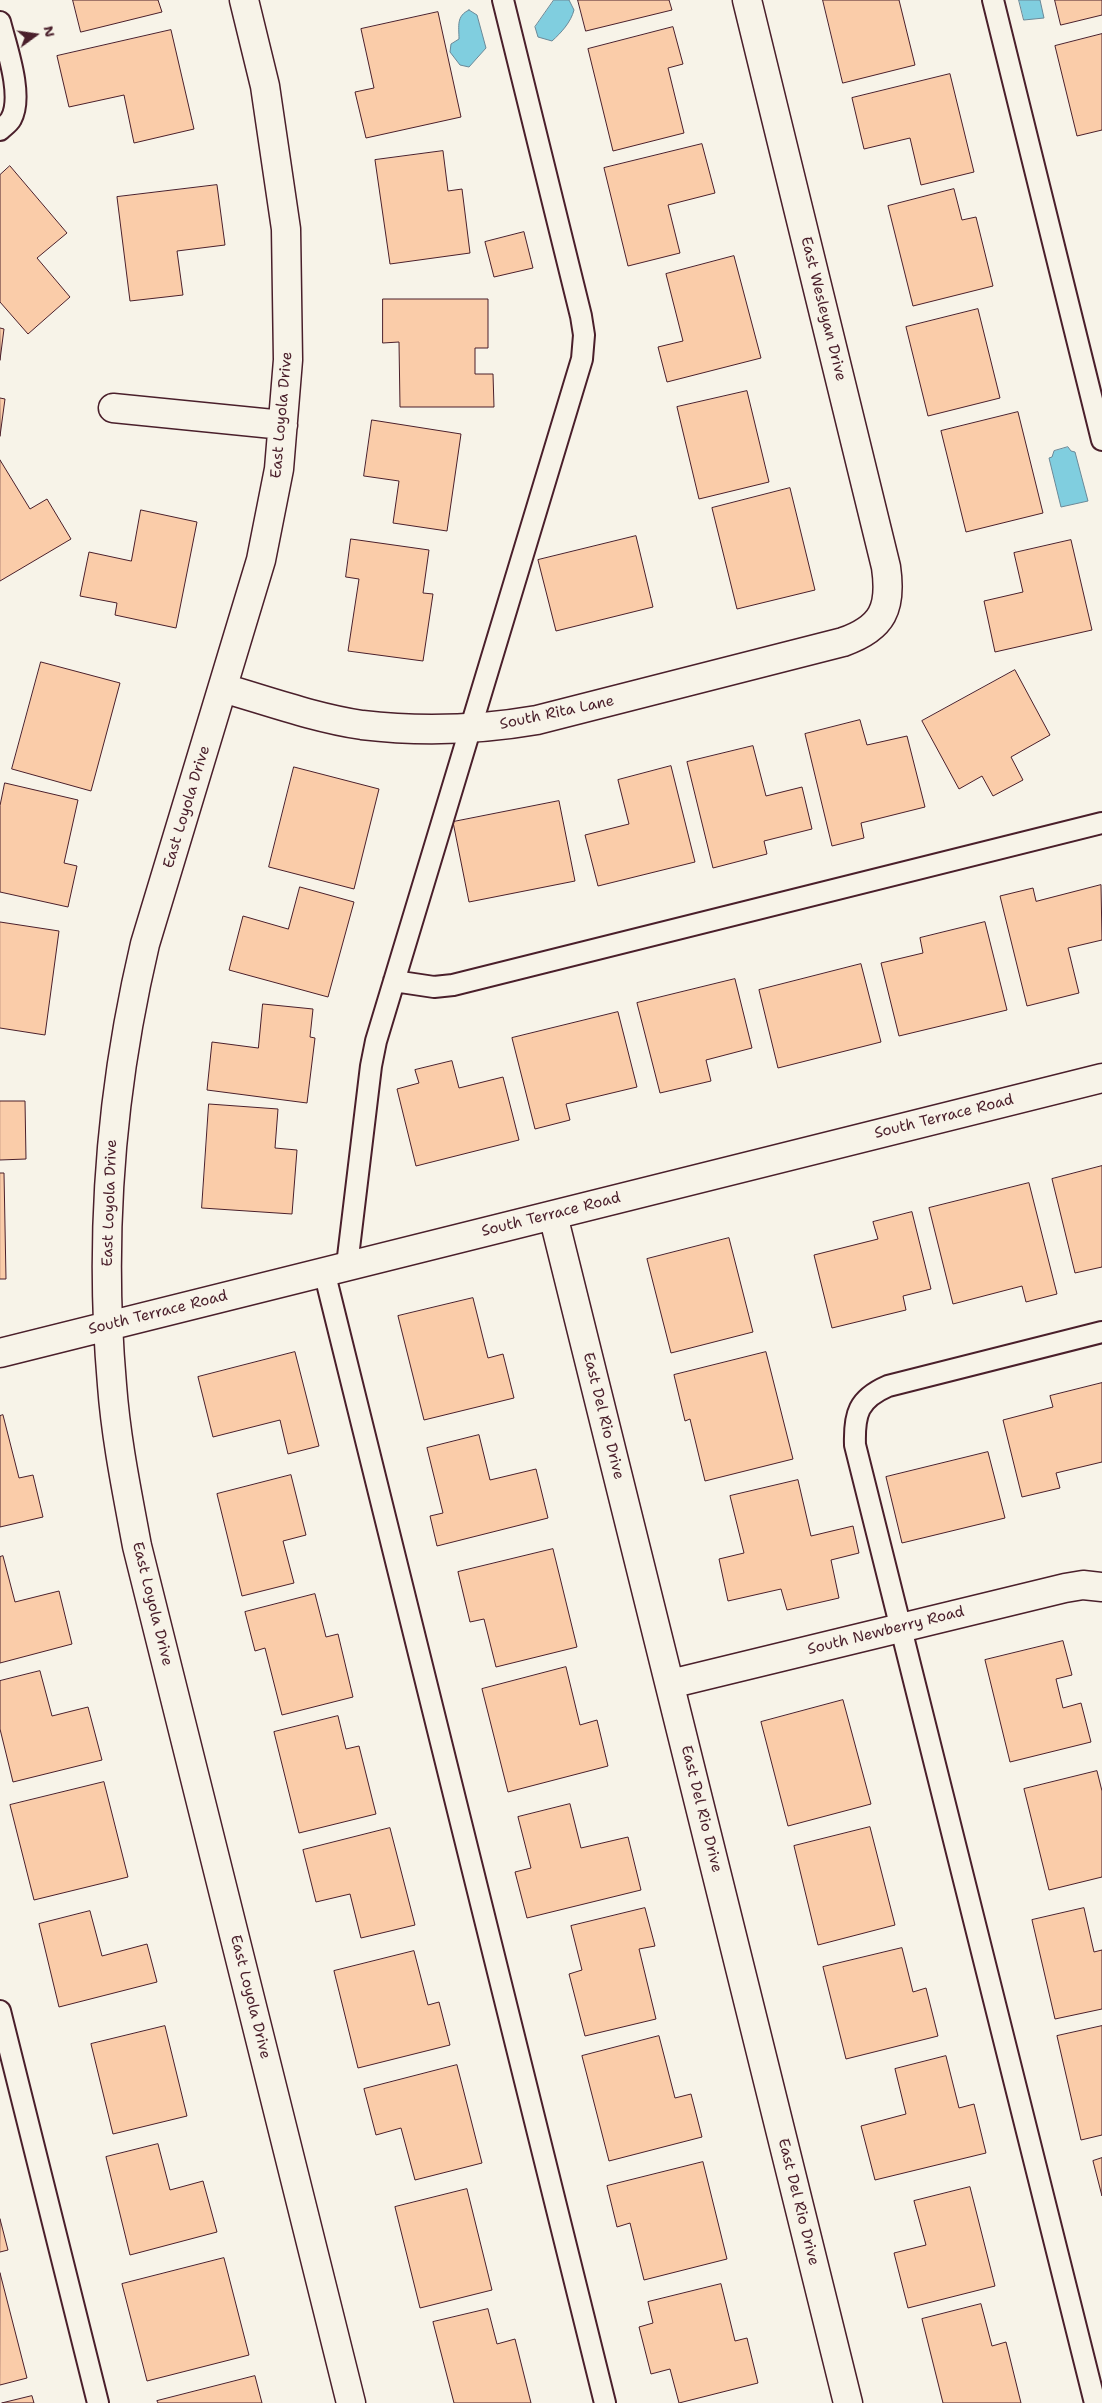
<!DOCTYPE html>
<style>
body{margin:0}
#map{position:relative;width:1102px;height:2403px;overflow:hidden;background:#f7f3e8;font-family:"Shantell Sans",sans-serif}
canvas{display:block}
.north{position:absolute;left:10px;top:10px;width:50px;height:50px;-webkit-text-stroke:4px #f7f3e8;paint-order:stroke;rotate:76deg;font-size:14px;font-weight:700;line-height:20px;text-align:center;color:#4a1f2b}
.north::after{content:'';display:block;margin:auto;width:18px;height:22px;background:#4a1f2b;clip-path:polygon(50% 0,100% 100%,50% 72%,0 100%)}
</style>
<div id="map">
<canvas width="1102" height="2403"></canvas>
<div class="north">N</div>
</div>
<script>
const context = document.querySelector('canvas').getContext('2d');
context.lineJoin = 'round';
function fill(path, color) {
  context.fillStyle = color;
  context.fill(path, 'evenodd');
}
function trace(path, color, width, dash) {
  context.strokeStyle = color;
  context.lineWidth = width;
  context.lineCap = dash ? 'butt' : 'round';
  context.setLineDash(dash || []);
  context.stroke(path);
}
function write(font, color, halo, rows, align = 'center') {
  context.font = font + ' "Shantell Sans",sans-serif';
  context.lineWidth = 4;
  context.setLineDash([]);
  context.textBaseline = 'middle';
  context.strokeStyle = halo;
  context.fillStyle = color;
  for (const [text, x, y, turn = 0] of rows) {
    context.save();
    context.translate(x, y);
    context.rotate((+turn || 0) * Math.PI / 180);
    context.textAlign = isNaN(turn) ? turn : align;
    if (halo) context.strokeText(text, 0, 0);
    context.fillText(text, 0, 0);
    context.restore();
  }
}
const water = new Path2D(`
 M554,0h15l5,10c-3,12 -13,23 -22,31l-14,-4 -3,-10z
 M1019,0h21l4,18 -20,2z
 M469,10l8,5 9,33 -17,19 -9,-2 -10,-13 1,-8 8,-5c0,-13 -3,-23 10,-29z
 M1068,447l3,4 4,1 13,49 -27,6 -12,-49 3,-1 2,-6z`);
const building = new Path2D(`
 M73,0h85l4,12 -81,20z
 M578,0h91l3,10 -86,21z
 M823,0h76l16,65 -72,18z
 M1055,0h47v15l-41,10z
 M438,12l23,105 -95,21 -11,-46 19,-4 -13,-59z
 M673,27l10,37 -15,4 16,65 -71,18 -25,-102z
 M171,30l23,99 -60,14 -10,-48 -55,12 -12,-51z
 M1102,34v96l-25,6 -22,-90z
 M950,74l24,98 -53,13 -11,-47 -46,11 -12,-51z
 M702,144l13,49 -47,12 12,48 -52,13 -24,-98z
 M443,151l5,40 14,-2 8,64 -80,11 -15,-104z
 M10,166l57,67 -30,25 33,39 -42,37 -28,-32v-127z
 M217,185l8,60 -48,6 6,44 -53,6 -13,-104z
 M954,189l8,31 14,-3 17,69 -80,20 -25,-100z
 M524,232l9,36 -39,9 -9,-35z
 M734,256l27,102 -94,24 -9,-35 25,-6 -17,-67z
 M383,299h105v49h-13v26h18l1,33h-94l-1,-65 -16,1z
 M978,309l22,89 -72,18 -22,-89z
 M0,328l4,1 -4,31z
 M747,391l22,91 -70,17 -22,-92z
 M0,398l5,1 -5,37z
 M1018,412l25,101 -77,19 -25,-101z
 M372,420l89,14 -14,97 -54,-8 6,-42 -35,-5z
 M0,460l30,49 17,-10 24,40 -71,42z
 M790,488l25,102 -78,19 -25,-101z
 M141,510l56,12 -21,106 -61,-13 2,-12 -37,-7 9,-44 42,9z
 M636,536l17,71 -97,24 -18,-71z
 M351,539l78,11 -6,43 10,1 -10,67 -75,-10 11,-72 -13,-2z
 M1071,540l21,90 -97,22 -11,-51 39,-9 -9,-39z
 M41,662l79,21 -29,108 -79,-22z
 M1015,670l35,65 -39,22 12,23 -30,16 -11,-20 -23,13 -37,-68z
 M860,720l7,25 40,-9 18,71 -64,16 3,15 -32,8 -27,-112z
 M753,746l13,50 36,-9 10,42 -48,12 3,13 -54,14 -26,-106z
 M671,766l24,96 -97,24 -13,-51 44,-11 -11,-44z
 M294,767l85,22 -25,100 -85,-22z
 M5,783l73,17 -14,63 13,3 -9,41 -68,-15v-86z
 M559,801l16,80 -106,21 -16,-80z
 M1101,885l1,55 -34,8 11,45 -52,13 -27,-110 33,-8 3,13z
 M300,887l54,15 -26,95 -99,-27 14,-54 45,13z
 M0,922l59,9 -14,104 -45,-7z
 M985,922l22,88 -108,26 -18,-73 42,-10 -3,-15z
 M861,964l20,78 -103,26 -19,-78z
 M735,979l17,69 -46,12 5,21 -51,12 -23,-90z
 M263,1004l50,5 -3,28 5,1 -8,65 -100,-13 5,-48 46,6z
 M618,1012l19,75 -71,17 4,16 -35,9 -23,-91z
 M452,1061l7,27 44,-11 16,63 -103,26 -19,-77 22,-6 -4,-13z
 M0,1101h25l1,58 -26,1z
 M209,1104l69,5 -3,39 22,2 -5,64 -90,-6z
 M1102,1166v101l-27,6 -23,-94z
 M0,1173h4l2,106h-6z
 M1029,1183l28,111 -31,8 -4,-16 -69,18 -24,-96z
 M912,1212l19,77 -28,7 3,14 -74,18 -18,-73 64,-16 -5,-17z
 M729,1238l24,94 -82,21 -24,-94z
 M473,1298l15,60 15,-4 11,44 -90,22 -26,-104z
 M295,1352l24,94 -31,8 -8,-34 -67,17 -15,-60z
 M766,1352l27,107 -88,22 -15,-62 -5,2 -11,-46z
 M1102,1383v79l-46,11 4,15 -38,9 -19,-77 50,-13 -3,-11z
 M3,1415l16,63 14,-3 10,42 -43,10v-111z
 M479,1435l11,45 46,-11 12,49 -111,28 -7,-30 13,-3 -16,-65z
 M988,1452l17,66 -103,25 -16,-66z
 M291,1475l15,60 -23,6 11,42 -52,13 -25,-102z
 M798,1480l13,56 42,-10 6,27 -28,7 8,38 -52,12 -6,-21 -53,12 -9,-42 25,-6 -14,-57z
 M553,1549l24,98 -81,20 -12,-48 -14,3 -12,-50z
 M3,1556l12,46 44,-11 13,53 -72,19v-106z
 M315,1594l11,43 12,-3 15,63 -71,18 -17,-67 -10,3 -10,-39z
 M1063,1641l9,34 -16,4 7,29 18,-5 10,39 -81,20 -25,-102z
 M566,1667l14,58 17,-5 11,46 -100,26 -26,-103z
 M40,1671l12,45 36,-9 14,53 -89,22 -13,-53v-48z
 M843,1700l28,104 -83,22 -27,-104z
 M338,1716l8,33 13,-3 17,68 -77,19 -25,-101z
 M1097,1771l5,20v86l-53,13 -25,-101z
 M104,1782l24,95 -94,23 -24,-95z
 M570,1804l11,44 47,-11 13,53 -114,28 -12,-46 16,-4 -13,-51z
 M870,1827l25,98 -77,20 -24,-99z
 M390,1828l25,97 -54,13 -11,-44 -34,8 -13,-52z
 M645,1908l10,38 -16,3 17,70 -71,17 -16,-62 13,-4 -11,-44z
 M1084,1908l10,44 8,-2v59l-47,10 -23,-99z
 M90,1911l12,45 45,-12 10,38 -98,25 -20,-83z
 M902,1948l11,44 13,-4 12,48 -92,23 -23,-92z
 M414,1951l14,54 11,-3 11,43 -92,23 -24,-97z
 M165,2026l22,90 -74,18 -22,-90z
 M1102,2026v109l-21,5 -24,-104z
 M659,2036l16,62 16,-4 11,43 -93,24 -27,-105z
 M946,2056l13,52 15,-4 12,49 -111,27 -14,-54 45,-12 -11,-45z
 M457,2065l25,98 -67,17 -14,-52 -25,7 -12,-46z
 M158,2144l12,46 33,-9 14,51 -87,23 -24,-98z
 M1102,2158v38l-9,-35z
 M703,2162l24,97 -83,21 -14,-57 -13,4 -10,-41z
 M970,2187l25,99 -87,22 -14,-55 32,-8 -12,-44z
 M467,2189l25,101 -72,18 -25,-101z
 M0,2219l8,31 -8,2z
 M224,2258l25,97 -102,26 -25,-97z
 M0,2273l27,105 -27,7z
 M721,2284l14,57 12,-3 11,45 -79,20 -9,-34 -19,5 -12,-47 14,-4 -5,-21z
 M981,2304l11,42 14,-4 15,61h-78l-21,-84z
 M488,2309l9,35 18,-5 16,64h-77l-21,-81z
 M255,2376l7,27h-104l-1,-2z
 M32,2396l2,7h-32z`);
const lane = new Path2D(`
 M993,0l109,440
 M0,22c6,24 24,74 11,97 -2,4 -8,8 -11,11
 M394,981l40,6 19,-2 649,-162
 M347,1265l24,-199 5,-25 206,-682 2,-24 -3,-19 -78,-316
 M324,1271l281,1132
 M0,2011l98,392
 M1095,2403l-240,-958c-1,-31 3,-46 33,-59l214,-54`);
const street = new Path2D(`
 M244,0l21,86 21,143 2,131 -9,109 -18,91 -116,384c-34,144 -46,293 -33,441 4,54 15,107 25,161l214,857
 M113,408l170,17
 M223,688c45,13 92,30 139,37 59,7 117,5 175,-5l306,-78c40,-14 49,-34 43,-75l-139,-567
 M553,1215l295,1188
 M0,1353l1102,-275
 M670,1684l395,-96 18,-3 19,2`);
const streetNames = [
 ["East Wesleyan Drive",823,309,76],
 ["East Loyola Drive",282,415,-85],
 ["South Rita Lane",557,713,-12],
 ["East Loyola Drive",187,807,-73],
 ["South Terrace Road",944,1117,-14],
 ["East Loyola Drive",110,1203,-88],
 ["South Terrace Road",551,1215,-14],
 ["South Terrace Road",158,1313,-14],
 ["East Del Rio Drive",603,1416,76],
 ["East Loyola Drive",152,1604,76],
 ["South Newberry Road",886,1631,-14],
 ["East Del Rio Drive",701,1809,76],
 ["East Loyola Drive",250,1997,76],
 ["East Del Rio Drive",798,2202,76]
];
fill(water, '#80cedf');
trace(water, '#6a8897', 1);
fill(building, '#facca9');
trace(building, '#4a1f2b', 1);
trace(lane, '#4a1f2b', 24);
trace(street, '#4a1f2b', 31);
trace(lane, '#f7f3e8', 20);
trace(street, '#f7f3e8', 28);
write('15px', '#4a1f2b', '#f7f3e8', streetNames);
</script>
